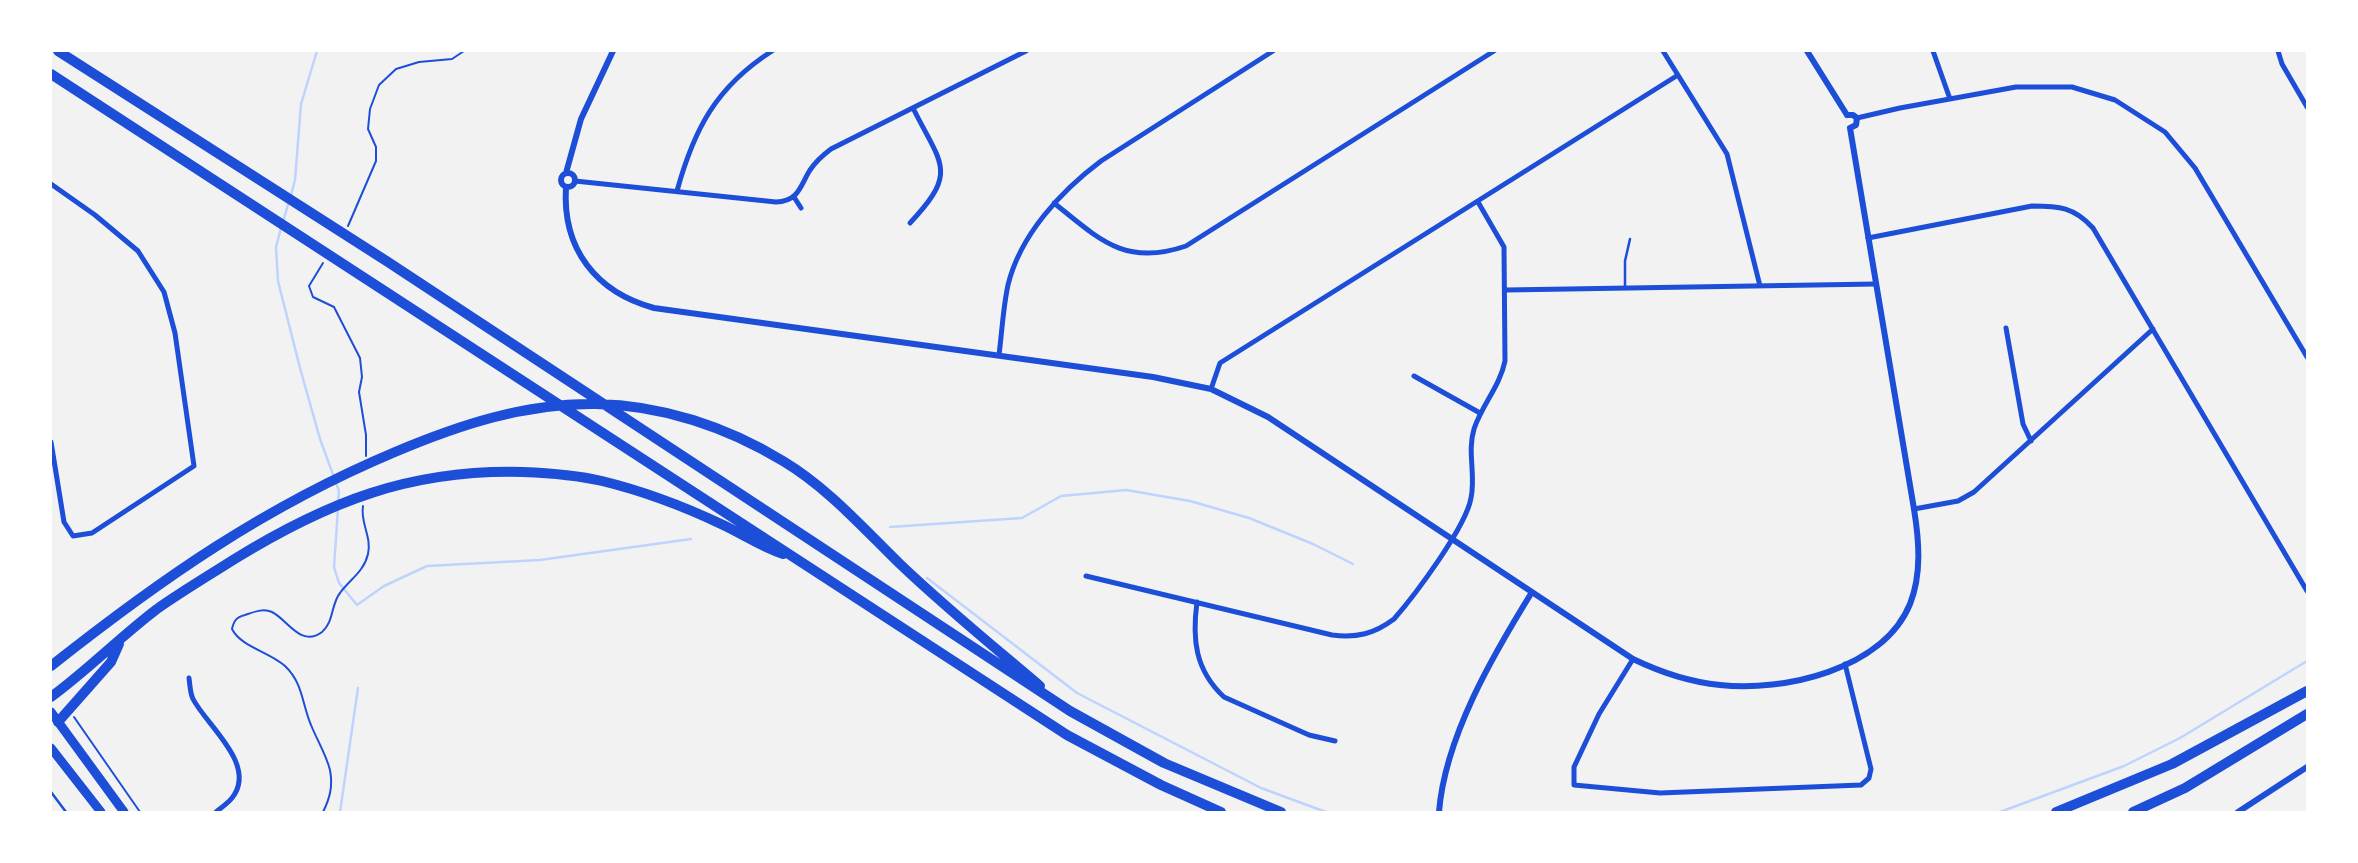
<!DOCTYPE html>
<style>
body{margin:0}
#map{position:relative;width:2358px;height:863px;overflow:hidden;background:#f2f2f2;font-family:"Times New Roman",serif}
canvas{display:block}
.frame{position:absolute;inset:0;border:52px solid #fff;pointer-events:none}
</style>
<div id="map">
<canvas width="2358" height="863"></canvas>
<div class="frame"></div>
</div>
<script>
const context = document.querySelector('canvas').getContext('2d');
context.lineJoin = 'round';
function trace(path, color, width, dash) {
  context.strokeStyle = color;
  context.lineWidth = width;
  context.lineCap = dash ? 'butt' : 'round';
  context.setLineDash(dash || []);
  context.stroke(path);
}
const stream = new Path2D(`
 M291,195l4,-15 6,-76 16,-53
 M283,222l6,-21
 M281,228l-5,19 2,34 22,87 20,71 19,52 -1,11
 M338,509l-4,58 5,16 18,22 27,-19 43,-20 113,-6 151,-21
 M890,527l132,-9 39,-22 65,-6 64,11 59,17 64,26 40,20
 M927,578l150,115 184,95 65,24
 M340,812l18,-124
 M2000,812l124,-46 56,-28 127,-77`);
const path = new Path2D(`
 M348,226l28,-65v-14l-8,-18 2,-20 9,-24 17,-16 23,-7 33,-3 12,-8
 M323,263l-14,23 4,11 21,10 26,51 2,19 -3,15 7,43v21
 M74,717l66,95
 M323,812c7,-14 10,-26 7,-42 -4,-16 -13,-30 -19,-45 -9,-21 -8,-42 -26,-59 -15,-14 -44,-19 -53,-37 2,-9 5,-12 13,-14 9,-3 18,-7 27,-3 16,8 29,36 50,20 12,-10 9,-28 18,-39 9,-13 24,-21 28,-39 4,-17 -8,-31 -5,-48`);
const service = new Path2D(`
 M1625,288v-27l5,-22
 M51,792l15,20`);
const minor = new Path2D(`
 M1663,51l64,103 33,132
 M1933,51l17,48
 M2278,51l4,13 25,43
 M1857,118l43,-10 116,-21h56l43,13 50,32 30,36 112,189
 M575,181l201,21c23,-1 24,-16 34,-32 6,-9 13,-15 21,-21l195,-98
 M51,184l44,31 43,36 26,41 11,41 19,133 -102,67 -19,3 -9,-14 -13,-80
 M677,191c17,-62 39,-104 95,-140
 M794,197l7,11
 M1054,203c45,36 71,64 132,43l308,-195
 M910,223c49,-52 31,-58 3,-115
 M1868,238l164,-32c27,0 42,1 61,22l214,363
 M1506,290l370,-6
 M2006,328l17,96 8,17
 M999,355c3,-23 4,-47 9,-70 12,-50 53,-94 93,-124l172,-110
 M1414,376l66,37
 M1211,389l9,-26 458,-288
 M1914,509l44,-8 16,-9 179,-163
 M1086,576l246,59c25,3 42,-1 62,-16 21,-24 72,-92 77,-121 5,-23 -4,-46 3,-69 8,-24 26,-43 31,-68l-1,-114 -26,-45
 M1197,602c-5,37 -2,68 27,95l85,38 26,6
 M1633,659l-34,55 -25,53v18l86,8 201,-8 8,-7 2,-9 -26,-105
 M189,678c1,7 1,15 4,21 14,27 65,66 39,99 -4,5 -11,10 -16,14`);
const tertiary = new Path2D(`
 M1807,51l40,64
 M1847,115h6l4,3 -1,7 -6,3
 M561 180a7 7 0 1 1 14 0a7 7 0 1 1-14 0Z
 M566,173l15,-54 32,-68
 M566,187c-4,62 30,105 88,121l499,69 58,12 57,28 365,242c27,13 56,23 87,26 63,7 163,-15 190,-81 12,-30 9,-64 4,-95l-64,-381
 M1439,812c6,-75 54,-157 93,-220
 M2238,812l69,-45`);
const trunk = new Path2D(`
 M51,712l73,100
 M51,748l50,64`);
const motorway = new Path2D(`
 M58,51l330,211 682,449 94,52 117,49
 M51,74l1016,661 94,50 60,27
 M51,666c110,-87 213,-159 344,-214 64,-27 130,-49 201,-48 66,1 131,23 187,57 45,27 80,67 117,103 45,43 93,82 140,122
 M51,697c37,-27 69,-60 106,-88 24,-17 51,-33 76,-49 94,-58 177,-91 290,-88 26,1 53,3 79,9 41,10 81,25 119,43 22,10 40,23 62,30
 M58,722l53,-60 8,-18
 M2056,812l116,-48 135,-73
 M2133,812l52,-24 122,-74`);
trace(stream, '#bfd3fe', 2.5);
trace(path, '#1d4ed8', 2);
trace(service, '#1d4ed8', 2.5);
trace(minor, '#1d4ed8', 5);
trace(tertiary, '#1d4ed8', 6);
trace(trunk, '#1d4ed8', 9);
trace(motorway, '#1d4ed8', 10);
</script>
